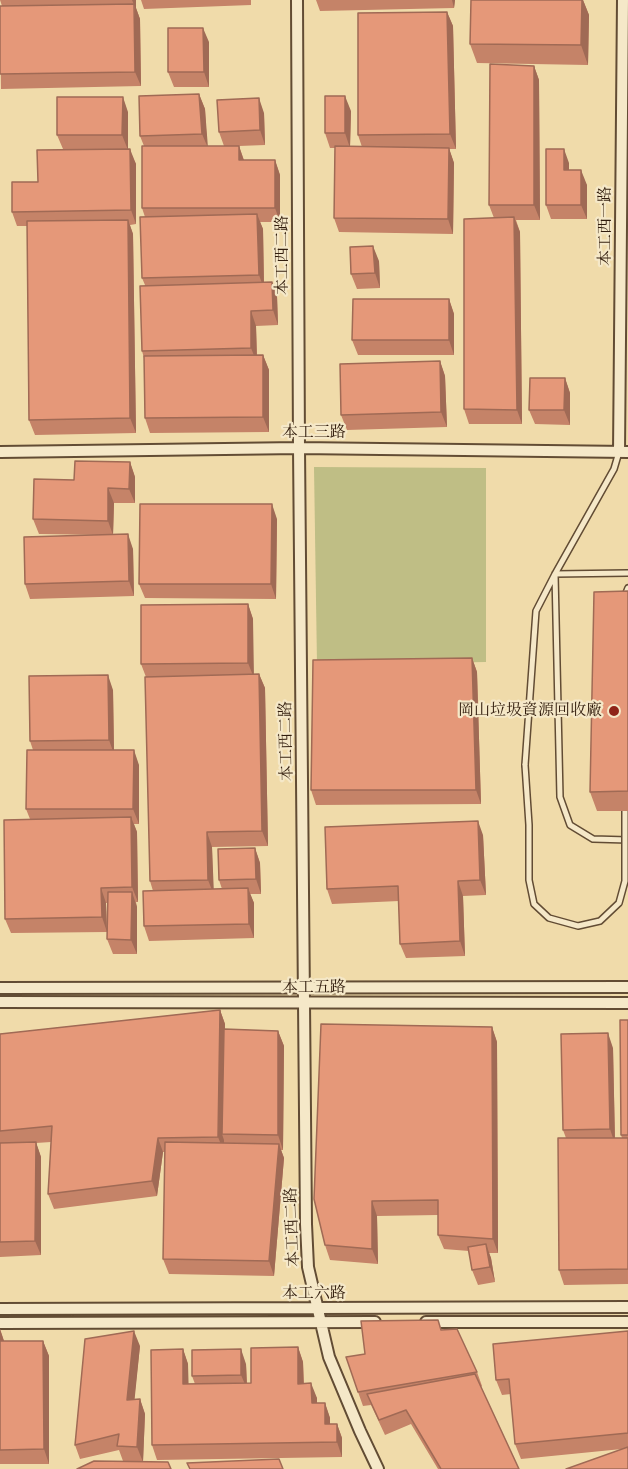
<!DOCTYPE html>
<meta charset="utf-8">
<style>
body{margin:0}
canvas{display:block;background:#f0dbaa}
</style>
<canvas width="628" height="1469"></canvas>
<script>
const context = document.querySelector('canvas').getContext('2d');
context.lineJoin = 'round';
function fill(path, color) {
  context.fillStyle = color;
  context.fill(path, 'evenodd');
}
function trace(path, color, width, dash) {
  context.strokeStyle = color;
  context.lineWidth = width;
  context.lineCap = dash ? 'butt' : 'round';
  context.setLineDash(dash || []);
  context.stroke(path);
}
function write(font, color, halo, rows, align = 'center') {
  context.font = font + ' "IM FELL French Canon","Noto Serif TC",serif';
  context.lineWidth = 4.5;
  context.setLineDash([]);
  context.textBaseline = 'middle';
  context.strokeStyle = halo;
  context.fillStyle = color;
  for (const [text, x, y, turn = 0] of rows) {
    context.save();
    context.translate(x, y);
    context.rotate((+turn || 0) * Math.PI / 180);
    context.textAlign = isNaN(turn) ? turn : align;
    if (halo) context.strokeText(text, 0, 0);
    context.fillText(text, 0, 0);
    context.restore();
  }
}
const green = new Path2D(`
 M314,467l172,1v194l-169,3z`);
const service = new Path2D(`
 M628,573l-73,1 5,223 10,28 23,14 35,1
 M624,598l4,-10
 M525,765l11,-154 19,-37 59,-105 5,-17`);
const minor = new Path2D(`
 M297,0l2,448 7,776 2,43 21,90 31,74 18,38
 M0,452l299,-4 329,4
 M619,452l4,-452
 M0,988l628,-1
 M0,1002l628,1
 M0,1309l628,-2
 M426,1322h202
 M0,1323l375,-1`);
const serviceBridge = new Path2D(`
 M525,765l4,60v55l5,24 15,14 29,8 22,-5 19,-18 6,-22v-70`);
const wall = new Path2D(`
 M0,0h136v8l4,11 1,67 -140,3 -1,-83h2z
 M141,0h110v5l-107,4z
 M316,0h139l-1,8 -134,3z
 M471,0h112l6,15 -1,50 -111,-2 -7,-19z
 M447,12l6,14 3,123h-7l5,14 -1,71 -114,-2 -5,-14 1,-70h-5l-5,-15 26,-22 -1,35 12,1 -4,-12z
 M209,42v45h-35l-6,-15z
 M534,66l5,14 1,140h-24l4,12 2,192h-53l-5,-15 30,-191 -5,-13z
 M199,94l6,15 2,37h17l-5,-14 45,-19 1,32 -26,1 5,14h31l5,15v47h-20l3,7 1,53h8l5,14 1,29 -22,1 1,29h6l6,15v62l-119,1 -5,-15 -1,-60 -2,-7 3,-66 -3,-7 3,-61 -3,-9 2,-62 -4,-10z
 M128,112v37l8,15v60l-6,1 3,9 3,199 -101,2 -6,-15 -2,-194h-10l-5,-14 26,-30 59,-32 -34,-1 -6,-14z
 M569,163v7l18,15v34h-36l-5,-14z
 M379,261l1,27 -23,1 -6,-15z
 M449,299l5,15v41h-96l-6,-15z
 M440,361l5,15 2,51 -100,3 -6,-15z
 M565,378l5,15v32l-35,-1 -6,-14z
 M130,462l5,15v26h-21l-1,32 20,14 1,47 -104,3 -5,-15 78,-49 -64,-1 -6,-15 41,-39z
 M277,519l-1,80 -131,-1 -6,-14z
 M628,591v220h-31l-7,-19z
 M248,604l5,15v55h6l6,14 3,158 -56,1 1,42h9l-3,-9 36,-32 5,15 1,31h-11l4,9v35l-105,3 -5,-15 9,-35 -3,-10 -4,-204 -5,-13z
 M472,658l5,14 4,132 -165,1 -5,-15z
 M113,690l1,60 25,15v59h-5l3,8 1,70h-2l1,5v47h-24l-6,-15 1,-36h-2l1,29 -96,1 -6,-14 25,-100 -4,-10 7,-59 -3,-9z
 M483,835l3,60 -23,1 2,60 -59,2 -6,-14 -1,-43 -67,3 -5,-15z
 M220,1010l5,14v5l53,2 6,15 -1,104h-2l3,8 -10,118 -105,-2 -6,-15 2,-107h-2l-6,44 -103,13 -6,-15 3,-52 -15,1 5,14v98l-41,2v-223z
 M628,1020v264l-64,1 -5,-15 7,-132 -3,-8 50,-82 2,90h7l-1,-3z
 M492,1027l5,15 1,211h-9l2,5 4,24 -17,3 -6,-15 -3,-19 -25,-2 -6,-14v-20l-61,1 1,48 -48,-4 -5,-15z
 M0,1329l4,12h39l6,15v108h-49z
 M442,1330l35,42 5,14 -1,1 38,82h-81l-27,-45 -26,11 -14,-30 -8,1 -5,-14 7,-38z
 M628,1331v138l-6,-20 -101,10 -6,-15 -4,-50 -9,1 -6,-15z
 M140,1346l-6,54 6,-1 5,15 -2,47h-20l-4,-11 -39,9 -5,-14z
 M298,1347l5,15 1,22 13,14v5h8l5,15v6h7l5,14v19l-185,3 -5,-15 31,-96 5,15v20h7l-3,-8 54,-12 1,19h4z`);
const shadedWall = new Path2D(`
 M132,0h4v8l4,11 1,67 -6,-14v-65z
 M452,0h3l-1,8z
 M582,0h1l6,15 -1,50 -7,-20z
 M447,12l6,14 3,123 -6,-15z
 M203,28l6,14v45l-5,-15z
 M534,66l5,14 1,140 -6,-15z
 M199,94l6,15 3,39 -6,-14z
 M345,96l6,15 -1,37 -5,-15z
 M123,97l5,15v38l-6,-15z
 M259,98l5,15 1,32 -5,-15z
 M239,146l5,15 -5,-1z
 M449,148l5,15 -1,71 -5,-15z
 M130,149l6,15v60l-5,-14z
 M564,149l5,14v22l-5,-15z
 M275,160l5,15v47l-5,-14z
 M581,170l6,15v34l-6,-14z
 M257,214l6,15 1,60 -5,-14z
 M514,217l6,15 2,192 -5,-14z
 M128,220l5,14 3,199 -6,-15z
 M373,246l6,15 1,27 -5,-15z
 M272,282l5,14 1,29 -5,-15z
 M449,299l5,15v41l-5,-15z
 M251,311l5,15 1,37 -6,-15z
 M263,355l6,15v62l-6,-15z
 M440,361l5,15 2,51 -6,-15z
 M565,378l5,15v32l-6,-15z
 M130,462l5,15v26l-6,-14z
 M108,488l6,15 -1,32 -5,-14z
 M272,504l5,15 -1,80 -5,-15z
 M128,534l5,15 1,47 -5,-15z
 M248,604l5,15 1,59 -6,-15z
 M472,658l5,14 4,132 -5,-14z
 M259,674l6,14 3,158 -6,-15z
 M108,675l5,15 1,64 -5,-14z
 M134,750l5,15v59l-6,-15z
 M131,817l6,15 1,70 -6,-15z
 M478,821l5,14 3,60 -6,-15z
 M207,832l5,15 2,48 -6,-15z
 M255,848l5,15 1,31 -5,-15z
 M458,881l5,15 2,60 -5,-15z
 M101,888l5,15 1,29 -5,-15z
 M248,888l6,15v35l-5,-14z
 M132,892l5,15v47l-6,-14z
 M220,1010l5,14 -1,110h-2l2,6v12l-6,-15z
 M492,1027l5,15 1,211 -5,-14z
 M278,1031l6,15 -1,104 -5,-15z
 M608,1033l5,15 2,96 -5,-15z
 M158,1138l5,14 -6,44 -5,-15z
 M36,1142l5,15v98l-6,-14z
 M279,1144l5,14 -10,118 -5,-15z
 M372,1201l5,15 1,48 -6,-15z
 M486,1244l5,14 4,24 -5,-15z
 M0,1329l4,12 -4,3z
 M134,1331l6,15 -7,69 -6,-15z
 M43,1341l6,15v108l-5,-15z
 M298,1347l5,15 1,36 -6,-14z
 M183,1349l5,15 1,35 -6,-15z
 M241,1349l5,15 1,25 -6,-14z
 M311,1383l6,15v20l-5,-15z
 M140,1399l5,15 -2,48 -6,-15z
 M325,1403l5,15v21l-5,-15z
 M337,1424l5,14v19l-5,-15z`);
const building = new Path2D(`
 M471,0h111l-1,45 -111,-1z
 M134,4l1,68 -135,2v-68z
 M447,12l3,122 -92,1v-122z
 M168,28h35l1,44h-36z
 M490,64l44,2v139h-45z
 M199,94l3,40 -62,2 -1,-40z
 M325,96h20v37h-20z
 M57,97h66l-1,38h-65z
 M259,98l1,32 -41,2 -2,-32z
 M142,146h97v14h36v48h-133z
 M335,146l114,2 -1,71 -114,-1z
 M130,149l1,61 -119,2v-30h26l-1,-32z
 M546,149h18v21h17v35h-35z
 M257,214l2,61 -117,3 -2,-61z
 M514,217l3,193 -53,-1v-190z
 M128,220l2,198 -101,2 -2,-199z
 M373,246l2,27 -24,1 -1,-27z
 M272,282l1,28 -22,1v37l-109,3 -2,-65z
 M353,299h96v41h-97z
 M263,355v62l-118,1 -1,-62z
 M440,361l1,51 -100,3 -1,-51z
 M530,378h35l-1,32h-35z
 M75,461l55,1 -1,27 -21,-1v33l-75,-2 1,-40 40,1z
 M140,504h132l-1,80h-132z
 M128,534l1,47 -104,3 -1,-47z
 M628,591v200l-38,1 4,-200z
 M248,604v59l-107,1v-59z
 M472,658l4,132h-165l2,-130z
 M259,674l3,157 -55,1 1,48 -58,1 -5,-204z
 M108,675l1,65 -79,1 -1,-65z
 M27,750h107l-1,59h-107z
 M131,817l1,70 -31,1 1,29 -97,2 -1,-99z
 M478,821l2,59 -22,1 2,60 -60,3 -2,-58 -71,3 -2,-62z
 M255,848l1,31 -37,1 -1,-31z
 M248,888l1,36 -105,2 -1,-35z
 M108,892h24l-1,48 -24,-1z
 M220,1010l-2,127 -60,1 -6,43 -104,13 4,-68 -52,5v-97z
 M620,1020h8v115h-7z
 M321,1024l171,3 1,212 -55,-4v-35l-66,1v48l-47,-4 -11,-46z
 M224,1029l54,2v104l-56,-1z
 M608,1033l2,96 -47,1 -2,-96z
 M558,1138h70v131l-69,1z
 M36,1142l-1,99 -35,1v-99z
 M165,1142l114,2 -10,117 -106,-2z
 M486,1244l4,23 -18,3 -4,-23z
 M438,1320l3,10 16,-1 20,43 -119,20 -12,-35 19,-3 -4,-33z
 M134,1331l-7,69 13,-1 -3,48 -20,-1 2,-12 -44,11 10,-106z
 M628,1331v102l-113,11 -6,-65 -13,1 -3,-36z
 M0,1341h43l1,108 -44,1z
 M298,1347v37l13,-1 1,20h13v21h12v18l-185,3 -1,-95 32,-1v35l68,-1v-35z
 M241,1349v26l-49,1v-26z
 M475,1374l44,95h-78l-35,-59 -27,10 -12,-26z
 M628,1447v22h-62z
 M279,1459l4,10h-93l-3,-6z
 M94,1461l74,1 3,7h-94z`);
const markers = [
 [614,711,6,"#8f2418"]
];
const streetNames = [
 ["本工西一路",606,226,-90],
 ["本工西二路",283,255,-90],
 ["本工三路",314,433],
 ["本工西二路",287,741,-91],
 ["本工五路",314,988],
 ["本工西二路",293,1227,-92],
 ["本工六路",314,1294]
];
const poiNames = [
 ["岡山垃圾資源回收廠",602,711]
];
fill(green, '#bfbe85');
trace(service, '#624c34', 8);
trace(minor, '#624c34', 14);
trace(service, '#f5e8c8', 5);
trace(minor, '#f5e8c8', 10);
trace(serviceBridge, '#624c34', 8, []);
trace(serviceBridge, '#f5e8c8', 5);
fill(wall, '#c58368');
fill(shadedWall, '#a06a55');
fill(building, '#e59879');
trace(building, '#a06a55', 1.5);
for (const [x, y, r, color] of markers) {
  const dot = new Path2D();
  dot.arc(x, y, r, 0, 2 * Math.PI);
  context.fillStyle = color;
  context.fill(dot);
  trace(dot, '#f5e8c8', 2);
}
write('16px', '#321d0d', '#f5e8c8', streetNames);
write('16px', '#321d0d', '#f5e8c8', poiNames, 'right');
</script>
